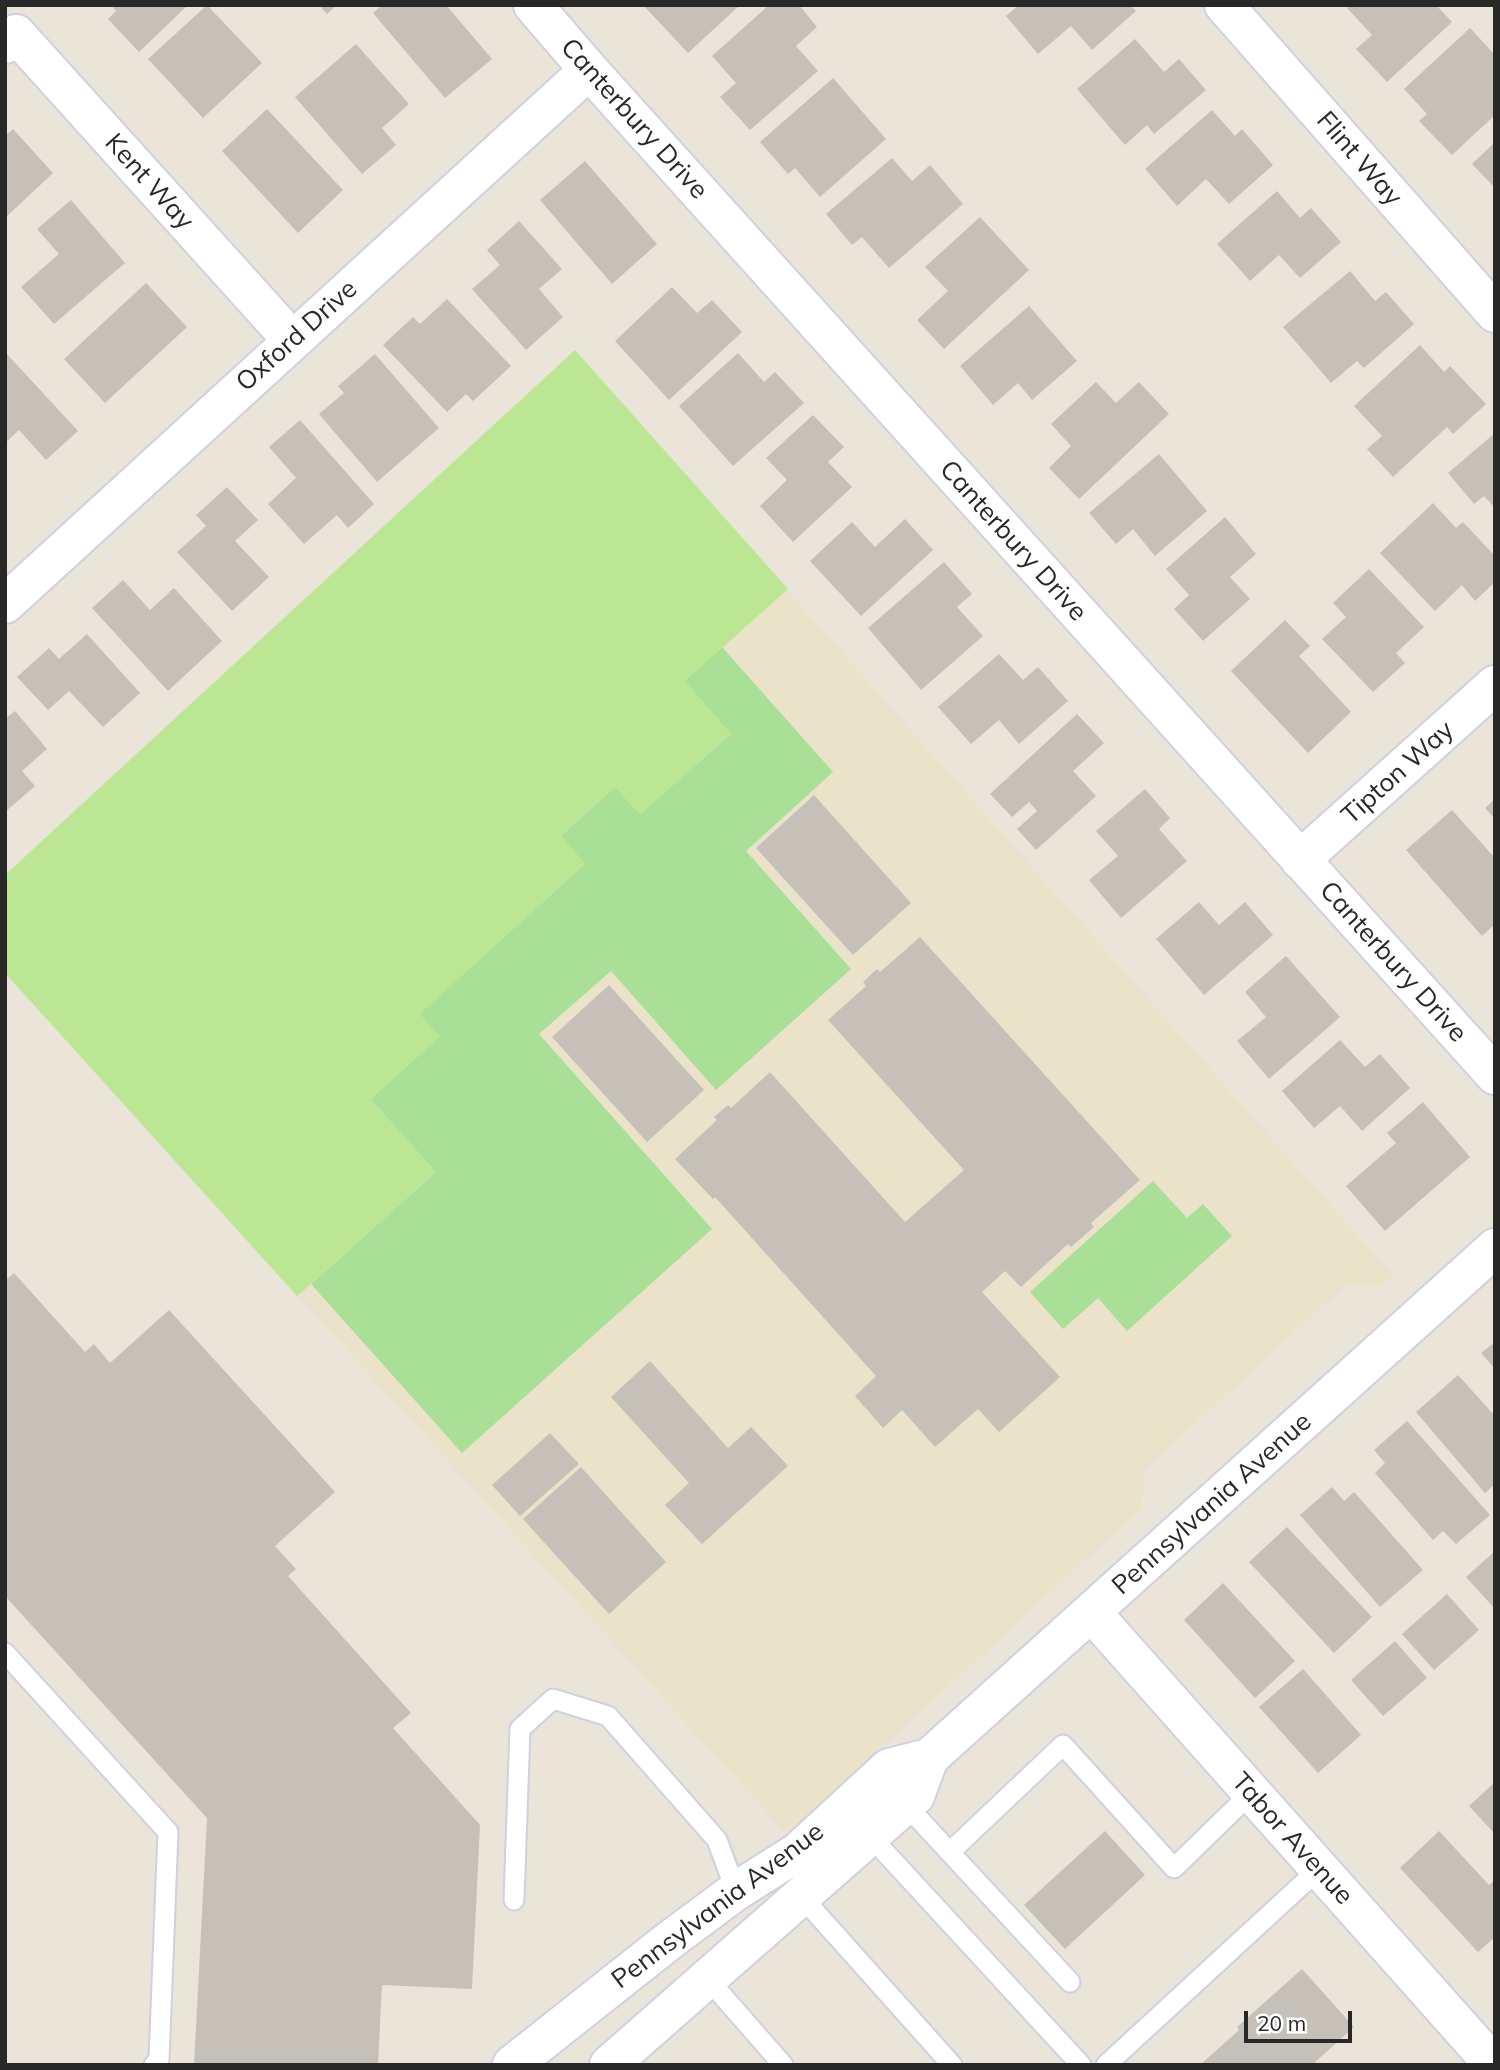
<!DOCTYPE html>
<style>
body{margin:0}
#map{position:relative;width:1500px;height:2070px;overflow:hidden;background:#eae4d9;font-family:Mulish,sans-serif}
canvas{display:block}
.frame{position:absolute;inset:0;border:7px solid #282828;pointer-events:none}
.scale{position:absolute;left:1244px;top:2011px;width:108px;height:32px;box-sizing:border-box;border:4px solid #282828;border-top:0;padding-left:9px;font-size:21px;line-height:24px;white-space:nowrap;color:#282828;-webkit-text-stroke:5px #fff;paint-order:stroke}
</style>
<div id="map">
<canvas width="1500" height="2070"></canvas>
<div class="frame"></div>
<div class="scale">20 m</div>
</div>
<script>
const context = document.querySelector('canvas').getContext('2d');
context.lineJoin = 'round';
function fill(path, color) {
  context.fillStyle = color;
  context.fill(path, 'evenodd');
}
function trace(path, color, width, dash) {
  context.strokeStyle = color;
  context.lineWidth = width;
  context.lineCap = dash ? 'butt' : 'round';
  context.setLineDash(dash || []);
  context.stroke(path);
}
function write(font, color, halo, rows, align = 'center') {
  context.font = font + ' Mulish,sans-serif';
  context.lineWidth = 7;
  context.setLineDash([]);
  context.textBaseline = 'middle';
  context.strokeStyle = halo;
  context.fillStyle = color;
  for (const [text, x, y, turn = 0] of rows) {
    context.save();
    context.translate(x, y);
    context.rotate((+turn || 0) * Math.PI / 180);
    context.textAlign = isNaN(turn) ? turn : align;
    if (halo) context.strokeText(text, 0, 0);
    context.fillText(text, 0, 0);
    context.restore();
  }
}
const education = new Path2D(`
 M575,350l818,926 -13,11 -33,-3 -202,185 -3,39 -346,318 -12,5 -779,-858v-98z`);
const green = new Path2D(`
 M722,647l111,125 -87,79 105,118 -135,121 -105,-119 -72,63 173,195 -250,224 -151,-169 125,-112 -66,-73 69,-62 -20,-23 166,-150 -24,-28 54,-49 25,27 91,-80 -47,-53z
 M1153,1181l34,37 16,-14 29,32 -105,95 -29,-33 -35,31 -33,-37z`);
const pitch = new Path2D(`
 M575,350l213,239 -103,92 46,53 -91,81 -25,-28 -54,49 24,28 -165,150 20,23 -69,62 65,73 -139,124 -292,-323v-98z`);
const building = new Path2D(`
 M111,5h77l-49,47 -31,-33 8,-8z
 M207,5l55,58 -59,55 -55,-59z
 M319,5h18l-10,9z
 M382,5h64l46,54 -47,39 -72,-85z
 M643,5h97l-52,48z
 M769,5h30l18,22 -21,19 22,25 -68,59 -30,-33 16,-14 -24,-27z
 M1019,5h111l6,6 -44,39 -21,-24 -33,28 -32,-38z
 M1349,5h87l16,17 -65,60 -31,-33 16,-14 -25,-27z
 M1470,28l25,27v60l-43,40 -33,-34 8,-7 -23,-25z
 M1135,39l29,33 15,-13 27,31 -52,44 -7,-9 -22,20 -48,-56z
 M356,44l53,60 -27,24 14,17 -34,29 -67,-77z
 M833,78l53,61 -66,58 -25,-29 -7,6 -28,-32z
 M267,109l76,81 -45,43 -76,-82z
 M1212,110l23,26 7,-7 31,36 -44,39 -23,-25 -29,27 -32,-37z
 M13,129l40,44 -48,45v-82z
 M1495,142v46l-23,-24z
 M892,158l20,23 18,-16 33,39 -74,64 -27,-31 -10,8 -26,-31z
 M585,161l72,83 -45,40 -72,-84z
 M1277,191l23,27 11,-10 30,34 -41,36 -21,-23 -29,26 -33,-37z
 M71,200l54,63 -71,61 -33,-37 38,-33 -22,-25z
 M980,217l49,53 -85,79 -27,-29 31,-29 -23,-24z
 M519,221l43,48 -23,20 24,28 -37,33 -54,-61 28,-24 -13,-15z
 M1350,271l25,30 11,-9 28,32 -50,44 -7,-7 -26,22 -48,-56z
 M146,283l41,44 -82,76 -41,-44z
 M672,287l25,26 15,-13 30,32 -73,68 -54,-59z
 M447,299l64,67 -38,35 -7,-7 -19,18 -64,-67 30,-28 7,7z
 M1029,306l48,55 -45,39 -14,-17 -25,22 -33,-39z
 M1420,345l24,27 6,-6 36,38 -33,30 -6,-7 -54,50 -26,-28 15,-13 -28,-30z
 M5,352l73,79 -32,29 -27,-30 -14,13z
 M738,353l26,29 11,-10 29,31 -71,63 -54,-60z
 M375,354l64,74 -62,54 -58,-68 25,-21 -6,-7z
 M1096,382l20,21 23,-21 30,32 -90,85 -30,-31 22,-22 -20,-22z
 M813,415l31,32 -16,15 24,25 -59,55 -33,-36 27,-26 -21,-22z
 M300,420l74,84 -26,24 -11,-13 -33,29 -36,-40 28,-26 -27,-31z
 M1495,433v75l-11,-12 -10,8 -26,-31z
 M1159,454l48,57 -52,45 -22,-27 -17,15 -27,-31z
 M227,487l31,33 -23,21 34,36 -37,34 -55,-59 29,-26 -10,-11z
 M1433,503l23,25 7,-6 32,34v26l-20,19 -13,-16 -27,26 -55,-58z
 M1225,517l31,37 -26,23 20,22 -47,42 -29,-32 15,-14 -23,-26z
 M905,519l28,31 -72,66 -51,-55 42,-39 23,25z
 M944,562l28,32 -15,13 26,29 -62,54 -53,-62z
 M1369,569l55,58 -28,26 9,10 -32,29 -51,-53 24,-22 -13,-14z
 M123,580l27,30 24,-22 48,53 -54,50 -76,-83z
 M1285,620l25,26 -11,10 52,56 -43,41 -77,-82z
 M87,634l53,59 -37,34 -34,-36 -21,19 -31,-33 32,-29 10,11z
 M999,654l24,26 15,-13 30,34 -49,43 -20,-24 -28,24 -33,-37z
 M15,711l32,38 -25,22 13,15 -30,26v-93z
 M1077,714l27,29 -31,28 23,25 -60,54 -19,-21 20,-18 -8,-9 -17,15 -22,-23z
 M1145,789l25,29 -11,11 28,32 -66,57 -32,-38 29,-24 -22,-25z
 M814,795l97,108 -58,52 -97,-107z
 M1495,799v20l-10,-11z
 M1452,810l43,48v66l-13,12 -76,-86z
 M1199,902l20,23 26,-23 28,33 -69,60 -48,-56z
 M920,937l220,243 -49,43 3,4 -23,20 -3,-3 -47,43 -16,-16 -23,21 78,85 -61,55 -21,-23 -43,38 -33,-37 -19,18 -28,-32 21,-20 -161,-179 -2,2 -38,-40 42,-39 -3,-3 14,-12 3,3 39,-36 135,150 59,-52 -136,-150 38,-34 -3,-4 14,-13 3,3z
 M1286,956l54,61 -71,62 -32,-38 29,-24 -21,-25z
 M609,985l95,105 -57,52 -95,-105z
 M1340,1040l25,27 15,-13 30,34 -48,43 -22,-25 -26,22 -32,-37z
 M1423,1102l47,55 -85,74 -39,-45 50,-43 -9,-10z
 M14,1273l71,79 9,-8 16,19 59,-53 166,182 -60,54 21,23 -8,7 123,137 -18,15 87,97 -8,164 -90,-4 -4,80h-184l13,-247 -202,-222v-315z
 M1495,1342v27l-14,-16z
 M650,1361l78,87 23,-21 37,39 -86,78 -37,-39 24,-22 -78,-86z
 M1458,1375l37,41v68l-10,9 -69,-81z
 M1407,1421l83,94 -34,29 -13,-13 -10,9 -58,-67 10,-10 -11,-13z
 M550,1433l29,31 -59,52 -28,-31z
 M581,1467l85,95 -57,52 -86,-95z
 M1332,1487l12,14 10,-9 69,78 -43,37 -80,-92z
 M1287,1527l85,90 -38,36 -85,-91z
 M1495,1551v58l-29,-32z
 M1223,1583l72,78 -40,37 -71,-78z
 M1447,1594l32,36 -45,40 -32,-36z
 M1395,1641l32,37 -44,38 -32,-36z
 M1303,1669l58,66 -43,38 -59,-66z
 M1495,1782v52l-26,-28z
 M1105,1831l40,44 -80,74 -41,-44z
 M1439,1831l50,54 6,-5v57l-17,15 -78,-84z
 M1302,1969l52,58 -42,38h-112l39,-35 -2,-3z`);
const service = new Path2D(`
 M5,1653l163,179 -9,228 -5,5
 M905,1804l165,178
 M870,1836l211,229
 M951,1851l112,-106 111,123 77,-75
 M801,1896l151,169
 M514,1900l6,-171 33,-30 55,17 109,124 19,51
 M707,1978l76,87
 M1106,2065l213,-196`);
const minor = new Path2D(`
 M533,5l56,65 906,1005
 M1224,5l271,308
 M5,44l11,-10 276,306
 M5,604l584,-534
 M1300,860l195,-175
 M1092,1613l402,452`);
const tertiary = new Path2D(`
 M929,1758l566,-510`);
const secondary = new Path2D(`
 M512,2065l158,-125 66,-49 62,-39 91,-84 40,-10
 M609,2065l306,-269 14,-38`);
const streetNames = [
 ["Canterbury Drive",634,119,48],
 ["Flint Way",1359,159,49],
 ["Kent Way",149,182,48],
 ["Oxford Drive",297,336,-42],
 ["Canterbury Drive",1013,541,48],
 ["Tipton Way",1398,773,-42],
 ["Canterbury Drive",1393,962,48],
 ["Pennsylvania Avenue",1212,1504,-42],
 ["Tabor Avenue",1292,1839,48],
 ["Pennsylvania Avenue",718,1906,-37]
];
fill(education, '#ebe3c9');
fill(green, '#a9df97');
fill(pitch, '#bbe693');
fill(building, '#c5c1b9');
trace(service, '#cfd0e0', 23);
trace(minor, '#cfd0e0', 42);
trace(tertiary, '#cfd0e0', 42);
trace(secondary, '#cfd0e0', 42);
trace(service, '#fff', 19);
trace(minor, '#fff', 38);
trace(tertiary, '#fff', 38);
trace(secondary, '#fff', 38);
write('26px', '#282828', '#fff', streetNames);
</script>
